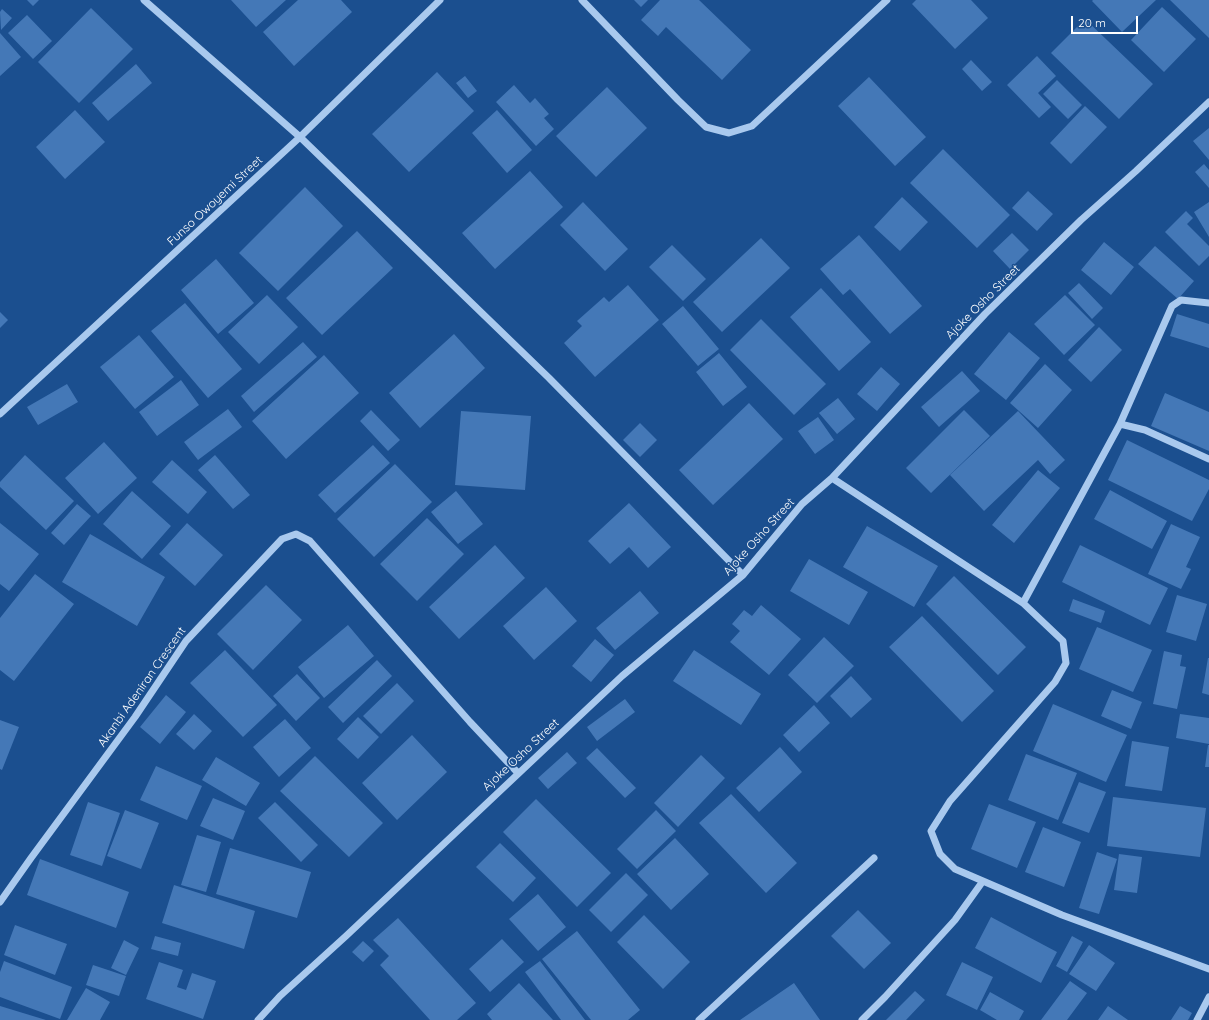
<!DOCTYPE html>
<style>
body{margin:0}
#map{position:relative;width:1209px;height:1020px;overflow:hidden;background:#1b4f8f;font-family:Quicksand,sans-serif}
canvas{display:block}
.scale{position:absolute;left:1071px;top:16px;width:67px;height:18px;box-sizing:border-box;border:2px solid #fff;border-top:0;padding-left:5px;font-size:12px;line-height:14px;white-space:nowrap;color:#fff;-webkit-text-stroke:3px #1b4f8f;paint-order:stroke}
</style>
<div id="map">
<canvas width="1209" height="1020"></canvas>
<div class="scale">20 m</div>
</div>
<script>
const context = document.querySelector('canvas').getContext('2d');
context.lineJoin = 'round';
function fill(path, color) {
  context.fillStyle = color;
  context.fill(path, 'evenodd');
}
function trace(path, color, width, dash) {
  context.strokeStyle = color;
  context.lineWidth = width;
  context.lineCap = dash ? 'butt' : 'round';
  context.setLineDash(dash || []);
  context.stroke(path);
}
function write(font, color, halo, rows, align = 'center') {
  context.font = font + ' Quicksand,sans-serif';
  context.lineWidth = 3.5;
  context.setLineDash([]);
  context.textBaseline = 'middle';
  context.strokeStyle = halo;
  context.fillStyle = color;
  for (const [text, x, y, turn = 0] of rows) {
    context.save();
    context.translate(x, y);
    context.rotate((+turn || 0) * Math.PI / 180);
    context.textAlign = isNaN(turn) ? turn : align;
    if (halo) context.strokeText(text, 0, 0);
    context.fillText(text, 0, 0);
    context.restore();
  }
}
const building = new Path2D(`
 M27,0h12l-6,6z
 M231,0h55l-30,27z
 M298,0h43l11,12 -58,54 -31,-34z
 M634,0h14l-7,7z
 M660,0h39l52,50 -29,30 -56,-53 -8,9 -17,-16z
 M916,0h55l17,18 -33,31 -43,-45z
 M1093,0h63l-34,32 -30,-31z
 M1170,0h39v38z
 M1162,7l34,32 -32,33 -33,-32z
 M91,8l42,41 -54,54 -41,-41z
 M2,9l10,9 -11,12 -1,-18z
 M27,15l25,26 -19,18 -25,-26z
 M1085,19l68,65 -34,35 -68,-66z
 M0,33l21,24 -21,19z
 M1037,56l19,20 -18,17 13,14 -12,11 -32,-33z
 M971,60l21,22 -10,9 -20,-22z
 M136,64l16,19 -44,38 -16,-18z
 M437,72l37,39 -65,61 -37,-38z
 M465,76l12,15 -9,7 -12,-15z
 M869,77l57,60 -31,29 -57,-60z
 M1057,80l25,25 -14,14 -25,-25z
 M514,85l16,18 5,-5 14,16 -5,4 10,11 -18,17 -40,-44z
 M607,87l40,41 -51,49 -40,-41z
 M1085,106l22,21 -36,37 -21,-21z
 M75,110l30,32 -40,37 -29,-32z
 M497,110l35,40 -25,23 -35,-40z
 M1209,128v32l-16,-19z
 M943,149l67,66 -33,33 -67,-65z
 M1204,164l5,6v18l-14,-16z
 M530,171l33,36 -68,62 -33,-36z
 M305,187l38,39 -65,65 -39,-38z
 M1028,191l25,23 -16,17 -25,-23z
 M902,197l26,25 -28,29 -26,-24z
 M583,202l45,47 -23,22 -45,-46z
 M1209,202v35l-15,-25z
 M1186,211l7,7 -6,6 22,22v10l-10,10 -34,-34z
 M357,231l36,37 -71,67 -36,-37z
 M1012,233l17,17 -19,19 -17,-18z
 M859,235l63,71 -32,28 -40,-45 -7,6 -23,-26z
 M761,238l29,30 -68,64 -29,-30z
 M1104,242l30,25 -23,28 -30,-25z
 M672,245l34,34 -23,22 -34,-34z
 M1155,246l39,35 -16,18 -40,-35z
 M216,259l38,44 -36,31 -37,-44z
 M1079,283l24,25 -11,11 -24,-26z
 M628,285l31,35 -64,57 -31,-34 18,-17 -5,-5 27,-24 5,5z
 M821,288l50,54 -32,29 -49,-54z
 M267,295l31,32 -39,37 -31,-32z
 M1065,295l30,30 -31,30 -30,-31z
 M185,303l57,66 -34,29 -57,-67z
 M683,306l36,43 -21,17 -36,-42z
 M0,312l8,8 -8,8z
 M1177,314l32,10v24l-39,-12z
 M761,319l65,65 -32,31 -64,-65z
 M1099,327l23,23 -31,32 -23,-22z
 M1009,332l31,26 -34,42 -32,-26z
 M454,334l31,34 -65,60 -31,-35z
 M139,335l35,42 -39,32 -35,-42z
 M303,342l14,15 -63,55 -13,-16z
 M719,353l28,34 -24,19 -27,-34z
 M324,355l35,38 -73,66 -34,-38z
 M1045,364l27,26 -34,38 -28,-25z
 M881,367l19,17 -23,27 -20,-17z
 M962,371l18,20 -41,36 -18,-20z
 M181,380l18,25 -42,31 -18,-24z
 M67,384l11,18 -40,23 -11,-18z
 M1165,393l44,19v39l-58,-25z
 M838,398l17,21 -18,15 -18,-21z
 M749,403l34,36 -70,66 -34,-35z
 M228,409l14,18 -44,33 -14,-18z
 M371,410l29,30 -12,11 -28,-30z
 M964,410l26,26 -59,57 -25,-25z
 M461,411l70,5 -6,74 -70,-5z
 M1018,411l47,49 -15,14 -12,-14 -54,51 -34,-36z
 M818,417l16,23 -19,14 -17,-23z
 M640,423l17,17 -17,17 -17,-17z
 M1127,440l82,40v9l-17,32 -84,-41z
 M104,442l33,36 -39,36 -33,-36z
 M373,445l17,18 -55,50 -17,-18z
 M25,455l49,46 -28,29 -46,-43v-5z
 M215,455l35,40 -17,14 -35,-39z
 M172,460l35,32 -19,22 -36,-32z
 M395,464l37,38 -58,55 -37,-38z
 M1038,470l22,18 -46,55 -22,-18z
 M1110,490l57,31 -15,28 -58,-30z
 M132,491l39,35 -29,33 -39,-35z
 M456,491l27,33 -25,20 -27,-32z
 M629,503l42,44 -23,21 -19,-21 -19,17 -22,-23z
 M77,504l14,12 -27,29 -13,-12z
 M427,518l37,36 -47,47 -37,-37z
 M0,523l39,31 -30,37 -9,-7z
 M187,523l36,32 -28,31 -36,-32z
 M1171,524l29,13 -14,30 5,2 -10,20 -33,-15z
 M867,526l71,40 -24,41 -71,-40z
 M90,534l75,43 -28,49 -75,-44z
 M495,545l30,33 -66,61 -30,-32z
 M1080,545l88,43 -18,37 -88,-43z
 M809,559l59,33 -19,33 -59,-34z
 M35,574l39,30 -60,77 -14,-11v-52z
 M954,576l72,71 -28,28 -72,-71z
 M266,585l36,35 -49,50 -36,-36z
 M546,587l31,34 -43,39 -31,-34z
 M640,591l19,22 -44,37 -19,-22z
 M1177,595l30,9 -11,37 -30,-9z
 M1073,599l32,12 -4,12 -32,-12z
 M761,605l40,34 -32,36 -39,-33 10,-11 -8,-7 12,-14 8,6z
 M922,616l72,75 -32,31 -73,-75z
 M348,625l26,31 -50,42 -26,-31z
 M1097,627l55,23 -19,42 -54,-23z
 M824,637l30,29 -37,37 -29,-28z
 M595,639l19,16 -23,27 -19,-16z
 M225,650l52,55 -34,32 -53,-54z
 M694,650l67,44 -20,31 -68,-44z
 M1164,651l18,4 -2,11 6,1 -9,42 -24,-5z
 M1208,658h1v37l-7,-2z
 M377,660l15,16 -49,47 -15,-16z
 M297,674l23,24 -24,23 -23,-25z
 M851,676l21,23 -21,19 -21,-22z
 M397,683l17,18 -33,33 -18,-18z
 M1112,690l30,12 -11,27 -30,-13z
 M166,695l20,17 -26,32 -20,-17z
 M625,699l10,13 -38,29 -10,-14z
 M1053,704l74,31 -21,47 -73,-31z
 M814,705l16,18 -31,29 -16,-17z
 M194,714l18,17 -18,19 -18,-16z
 M1180,714l29,4v26l-33,-6z
 M358,717l21,20 -21,22 -21,-20z
 M285,719l26,29 -32,29 -26,-30z
 M0,720l19,7 -17,43 -2,-1z
 M412,735l35,37 -50,48 -35,-37z
 M1132,741l37,6 -7,44 -37,-5z
 M1208,745h1v22h-4z
 M780,747l22,25 -43,40 -23,-24z
 M597,748l39,40 -11,10 -39,-40z
 M567,752l10,11 -29,26 -10,-11z
 M1026,754l51,19 -19,47 -50,-20z
 M701,755l24,23 -47,49 -24,-24z
 M315,756l68,67 -34,34 -69,-66z
 M216,757l44,26 -14,23 -44,-26z
 M156,766l46,20 -15,34 -47,-20z
 M1079,782l27,10 -17,41 -27,-10z
 M731,794l66,69 -31,30 -67,-70z
 M1113,797l93,11 -6,49 -93,-11z
 M213,798l32,13 -12,29 -33,-14z
 M536,799l75,74 -34,34 -74,-75z
 M88,802l32,11 -18,53 -32,-11z
 M275,802l43,43 -17,17 -43,-44z
 M989,804l47,18 -19,46 -46,-19z
 M125,810l34,13 -18,46 -34,-13z
 M656,810l20,21 -39,38 -20,-20z
 M1043,827l38,15 -17,45 -39,-15z
 M197,835l24,7 -15,50 -25,-7z
 M675,838l34,36 -38,36 -34,-36z
 M500,843l36,35 -23,24 -37,-35z
 M230,848l81,24 -14,46 -81,-24z
 M1097,852l20,7 -18,55 -20,-6z
 M1119,854l23,3 -5,36 -23,-3z
 M40,859l89,33 -13,36 -89,-33z
 M626,873l22,22 -37,37 -22,-22z
 M174,885l81,26 -11,38 -82,-26z
 M538,894l28,33 -28,24 -29,-32z
 M858,910l33,33 -27,26 -33,-33z
 M644,915l46,47 -27,27 -46,-47z
 M991,917l66,35 -16,31 -66,-35z
 M398,918l78,85 -19,17h-27l-50,-55 9,-9 -16,-16z
 M15,925l52,19 -12,31 -51,-20z
 M577,931l63,79 -12,10h-37l-49,-61z
 M155,936l26,7 -3,13 -27,-7z
 M1072,936l11,6 -16,30 -11,-6z
 M502,939l22,23 -34,30 -21,-23z
 M124,940l15,8 -13,27 -15,-7z
 M363,941l11,10 -11,11 -11,-10z
 M1089,945l26,18 -19,28 -27,-17z
 M4,961l68,26 -12,32 -60,-22v-25z
 M540,961l45,59h-24l-36,-48z
 M159,962l24,8 -6,17 9,3 6,-17 24,8 -13,38 -57,-20z
 M962,962l31,15 -16,33 -31,-15z
 M93,965l33,11 -7,20 -33,-11z
 M1070,981l17,12 -20,27h-26z
 M519,983l34,37h-61l-5,-6z
 M794,983l26,37h-80z
 M86,988l24,14 -10,18h-33z
 M915,991l10,9 -19,20h-20z
 M990,992l34,19 -5,9h-22l-17,-10z
 M0,1006l46,14h-46z
 M1108,1006l20,14h-30z
 M1180,1006l12,7 -4,7h-17z`);
const minor = new Path2D(`
 M144,0l156,137 249,241 194,197
 M582,0l96,100 28,27 23,6 23,-7 135,-126
 M0,414l300,-277 140,-137
 M1120,424l25,6 64,29
 M832,478l191,125 40,38 3,22 -11,19 -105,119 -19,30 9,23 15,15 107,46 147,54
 M1023,603l97,-179 52,-118 9,-6 28,3
 M0,902l31,-44 104,-141 51,-76 96,-102 14,-5 14,7 160,181 48,51
 M258,1020l22,-24 66,-60 276,-260 121,-101 59,-71 30,-26 153,-164 96,-94 55,-49 73,-69
 M699,1020l175,-162
 M862,1020l23,-23 70,-77 28,-39
 M1197,1020l12,-23`);
const streetNames = [
 ["Funso Owoyemi Street",215,201,-43],
 ["Ajoke Osho Street",983,302,-45],
 ["Ajoke Osho Street",759,537,-48],
 ["Akanbi Adeniran Crescent",142,687,-55],
 ["Ajoke Osho Street",521,755,-43]
];
fill(building, '#4478b7');
trace(minor, '#a9c9ee', 7);
write('12px', '#fff', '#1b4f8f', streetNames);
</script>
